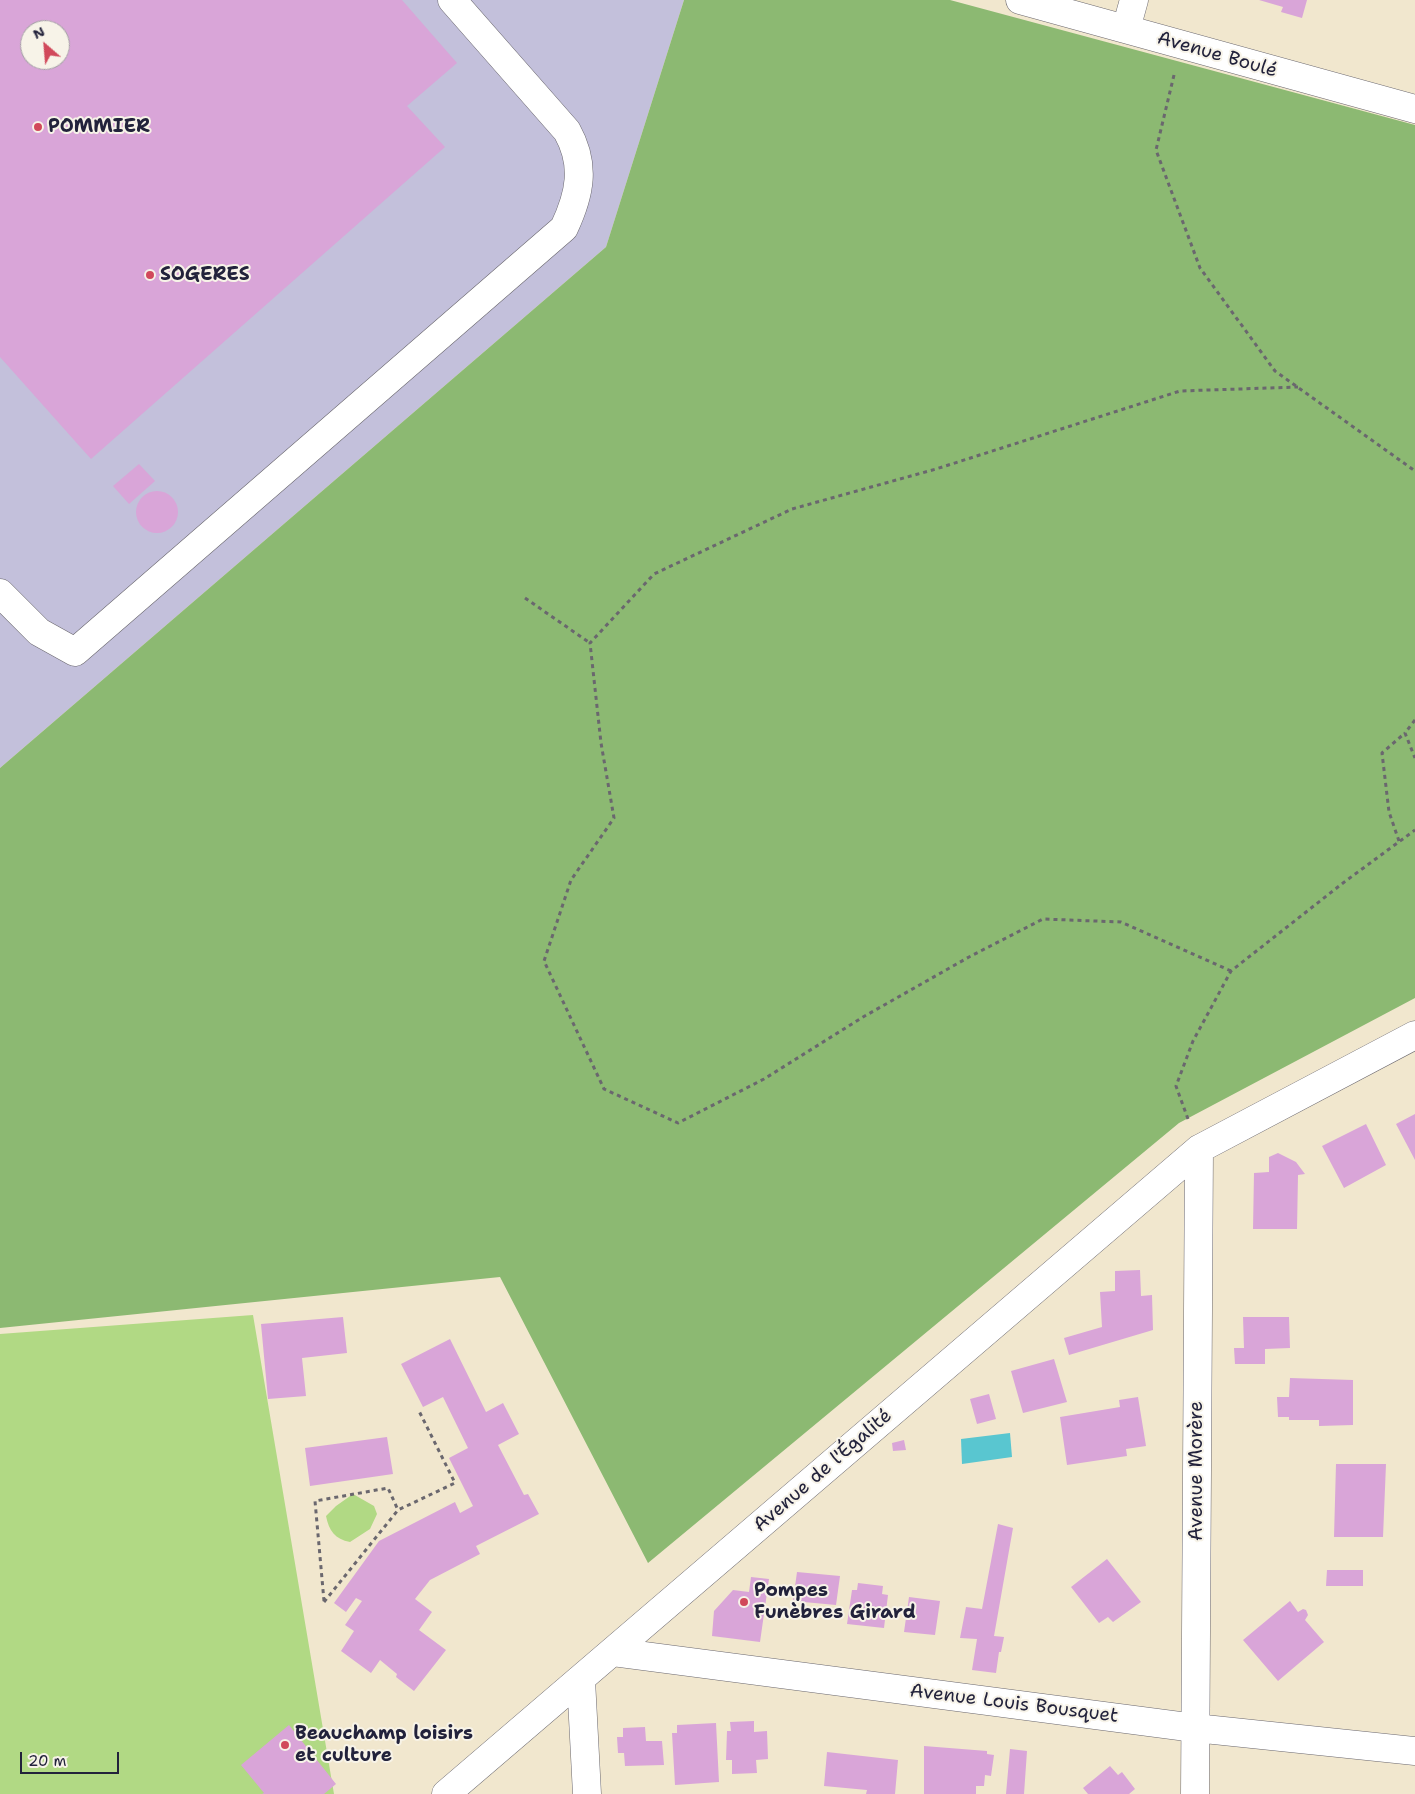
<!DOCTYPE html>
<meta charset="utf-8">
<style>
body{margin:0}
#map{position:relative;width:1415px;height:1794px;overflow:hidden;background:#f1e7ce;font-family:"Shantell Sans",sans-serif}
canvas{display:block}
.north{position:absolute;left:20px;top:20px;width:50px;height:50px;box-sizing:border-box;background:#f7f3e8;border:1px solid #a29fa3;border-radius:50%;rotate:333deg;font-size:14px;font-weight:700;line-height:20px;text-align:center;color:#22223b}
.north::after{content:'';display:block;margin:auto;width:18px;height:22px;background:#d1495b;clip-path:polygon(50% 0,100% 100%,50% 72%,0 100%)}
.scale{position:absolute;left:20px;top:1752px;width:99px;height:22px;box-sizing:border-box;border:2px solid #22223b;border-top:0;padding-left:6px;font-size:15px;line-height:18px;white-space:nowrap;color:#22223b;-webkit-text-stroke:4px #f7f3e8;paint-order:stroke}
</style>
<div id="map">
<canvas width="1415" height="1794"></canvas>
<div class="north">N</div>
<div class="scale">20 m</div>
</div>
<script>
const context = document.querySelector('canvas').getContext('2d');
context.lineJoin = 'round';
function fill(path, color) {
  context.fillStyle = color;
  context.fill(path, 'evenodd');
}
function trace(path, color, width, dash) {
  context.strokeStyle = color;
  context.lineWidth = width;
  context.lineCap = dash ? 'butt' : 'round';
  context.setLineDash(dash || []);
  context.stroke(path);
}
function write(font, color, halo, rows, align = 'center') {
  context.font = font + ' "Shantell Sans",sans-serif';
  context.lineWidth = 4;
  context.setLineDash([]);
  context.textBaseline = 'middle';
  context.strokeStyle = halo;
  context.fillStyle = color;
  for (const [text, x, y, turn = 0] of rows) {
    context.save();
    context.translate(x, y);
    context.rotate((+turn || 0) * Math.PI / 180);
    context.textAlign = isNaN(turn) ? turn : align;
    if (halo) context.strokeText(text, 0, 0);
    context.fillText(text, 0, 0);
    context.restore();
  }
}
const industrial = new Path2D(`
 M0,0h684l-78,247 -606,521zM30,30h30v30h-30z`);
const green = new Path2D(`
 M253,1315l81,479h-334v-460z
 M353,1494l21,12 3,8 -7,15 -20,13c-15,-3 -21,-11 -24,-26l10,-10z`);
const forest = new Path2D(`
 M684,0h266l465,125v873l-236,125 -531,440 -148,-286 -500,51v-560l606,-521z`);
const water = new Path2D(`
 M1010,1433l2,24 -50,7 -1,-25z`);
const building = new Path2D(`
 M0,0h402l55,63 -50,43 38,41 -354,312 -91,-102zM30,30h30v30h-30z
 M1259,0h48l-5,18 -21,-6 2,-5z
 M139,464l16,17 -26,23 -16,-18z
 M136 512a21 21 0 1 1 42 0a21 21 0 1 1-42 0Z
 M1415,1114v46l-19,-36z
 M1366,1124l20,41 -42,23 -22,-42z
 M1278,1153l18,9 9,12 -7,1 -1,54h-44l1,-56 15,-1v-15z
 M1140,1270l1,26 11,-1 1,35 -84,25 -5,-17 38,-11 -2,-35 15,-1v-20z
 M343,1317l4,36 -45,5 4,38 -38,3 -7,-75z
 M1243,1317h46l1,31 -25,1v15h-30l-1,-16h10z
 M450,1339l36,73 17,-9 16,31 -21,11 26,50 4,-1 11,20 -63,32 4,8 -50,26 -15,19 17,13 -13,18 27,20 -32,41 -18,-14 1,-3 -17,-14 -9,13 -30,-22 13,-20 -9,-6 17,-24 -6,-3 -10,14 -12,-9 45,-62 76,-39 5,11 13,-7 -24,-48 19,-10 -25,-51 -20,10 -22,-43z
 M1054,1359l13,43 -44,11 -12,-42z
 M1290,1378l63,2v45l-34,1v-6h-30v-3h-11l-1,-20h12z
 M989,1394l7,25 -19,5 -7,-25z
 M1138,1397l8,49 -20,3 1,7 -60,9 -7,-48 60,-10 -1,-7z
 M387,1437l6,37 -83,12 -5,-38z
 M904,1440l2,10 -13,1 -1,-8z
 M1336,1464h50l-3,73h-49z
 M998,1524l15,4 -19,108 10,1 -3,15h-2l-3,21 -24,-3 5,-31 -17,-1 6,-31 16,2z
 M1107,1559l34,43 -28,20 -5,-5 -9,6 -28,-36z
 M1327,1570h36v16h-37z
 M797,1572l43,4 -4,29 -43,-4z
 M751,1577l18,2 -9,63 -48,-6 2,-25 19,-21 16,2z
 M858,1583l25,3 -1,8 6,1 -4,33 -37,-4 5,-34h5z
 M909,1597l31,4 -5,34 -31,-3z
 M1290,1601l8,11 5,-3 3,1 2,5 -3,5 19,22 -46,39 -35,-41z
 M754,1721v11l13,-1 1,28 -12,1 1,13 -25,1v-14h-6l1,-29h4l-1,-9z
 M716,1723l3,59 -44,3 -3,-52h5v-8z
 M289,1725l47,59 -12,10h-62l2,-1 -23,-28z
 M645,1727l1,14h16l2,24 -39,1 -1,-13h-6l-1,-16h6v-9z
 M924,1746l63,5v3l7,1 -3,21 -6,-1 -1,11h-8v8h-52z
 M1010,1749l17,2 -3,43h-18z
 M827,1752l71,8 -3,34h-29l1,-4 -43,-4z
 M1110,1766l8,9 4,-3 13,17 -6,5h-41l-5,-6z`);
const path = new Path2D(`
 M1174,75l-18,75 44,118 75,103 140,100
 M525,598l65,45
 M1415,720l-10,13 10,25
 M1399,841l-10,-29 -7,-59 23,-20
 M1231,971l-110,-49 -78,-3 -74,38 -106,60 -99,62 -86,44 -74,-34 -60,-128 27,-81 43,-62 -13,-75 -11,-100 64,-69 138,-65 144,-40 244,-78 118,-4
 M1188,1119l-12,-33 17,-45 38,-70 112,-88 72,-53
 M324,1601l-9,-100 73,-13 10,22
 M324,1602l74,-92 57,-27 -36,-72`);
const minor = new Path2D(`
 M1020,0l395,109
 M1126,29l8,-29
 M0,593l39,39 36,20 489,-424c16,-34 22,-63 3,-97l-115,-131
 M613,1652l582,76 220,23
 M581,1680l6,114
 M446,1794l753,-645 216,-114
 M1195,1794l4,-645`);
const markers = [
 [38,127,5,"#d1495b"],
 [150,275,5,"#d1495b"],
 [744,1602,5,"#d1495b"],
 [285,1745,5,"#d1495b"]
];
const streetNames = [
 ["Avenue Boulé",1217,55,16],
 ["Avenue de l'Égalité",823,1471,-41],
 ["Avenue Morère",1197,1471,-90],
 ["Avenue Louis Bousquet",1014,1704,7]
];
const poiNames = [
 ["POMMIER",48,127],
 ["SOGERES",160,275],
 ["Pompes",754,1591],
 ["Funèbres Girard",754,1613],
 ["Beauchamp loisirs",295,1734],
 ["et culture",295,1756]
];
fill(industrial, '#c3c0db');
fill(green, '#b1d984');
fill(forest, '#8cb972');
fill(water, '#59c6d0');
fill(building, '#d9a5d8');
trace(minor, '#6a676e', 29);
trace(path, '#6a676e', 3, [4, 4]);
trace(minor, '#fff', 28);
for (const [x, y, r, color] of markers) {
  const dot = new Path2D();
  dot.arc(x, y, r, 0, 2 * Math.PI);
  context.fillStyle = color;
  context.fill(dot);
  trace(dot, '#f7f3e8', 2);
}
write('19px', '#22223b', '#f7f3e8', streetNames);
write('bold 19px', '#22223b', '#f7f3e8', poiNames, 'left');
</script>
